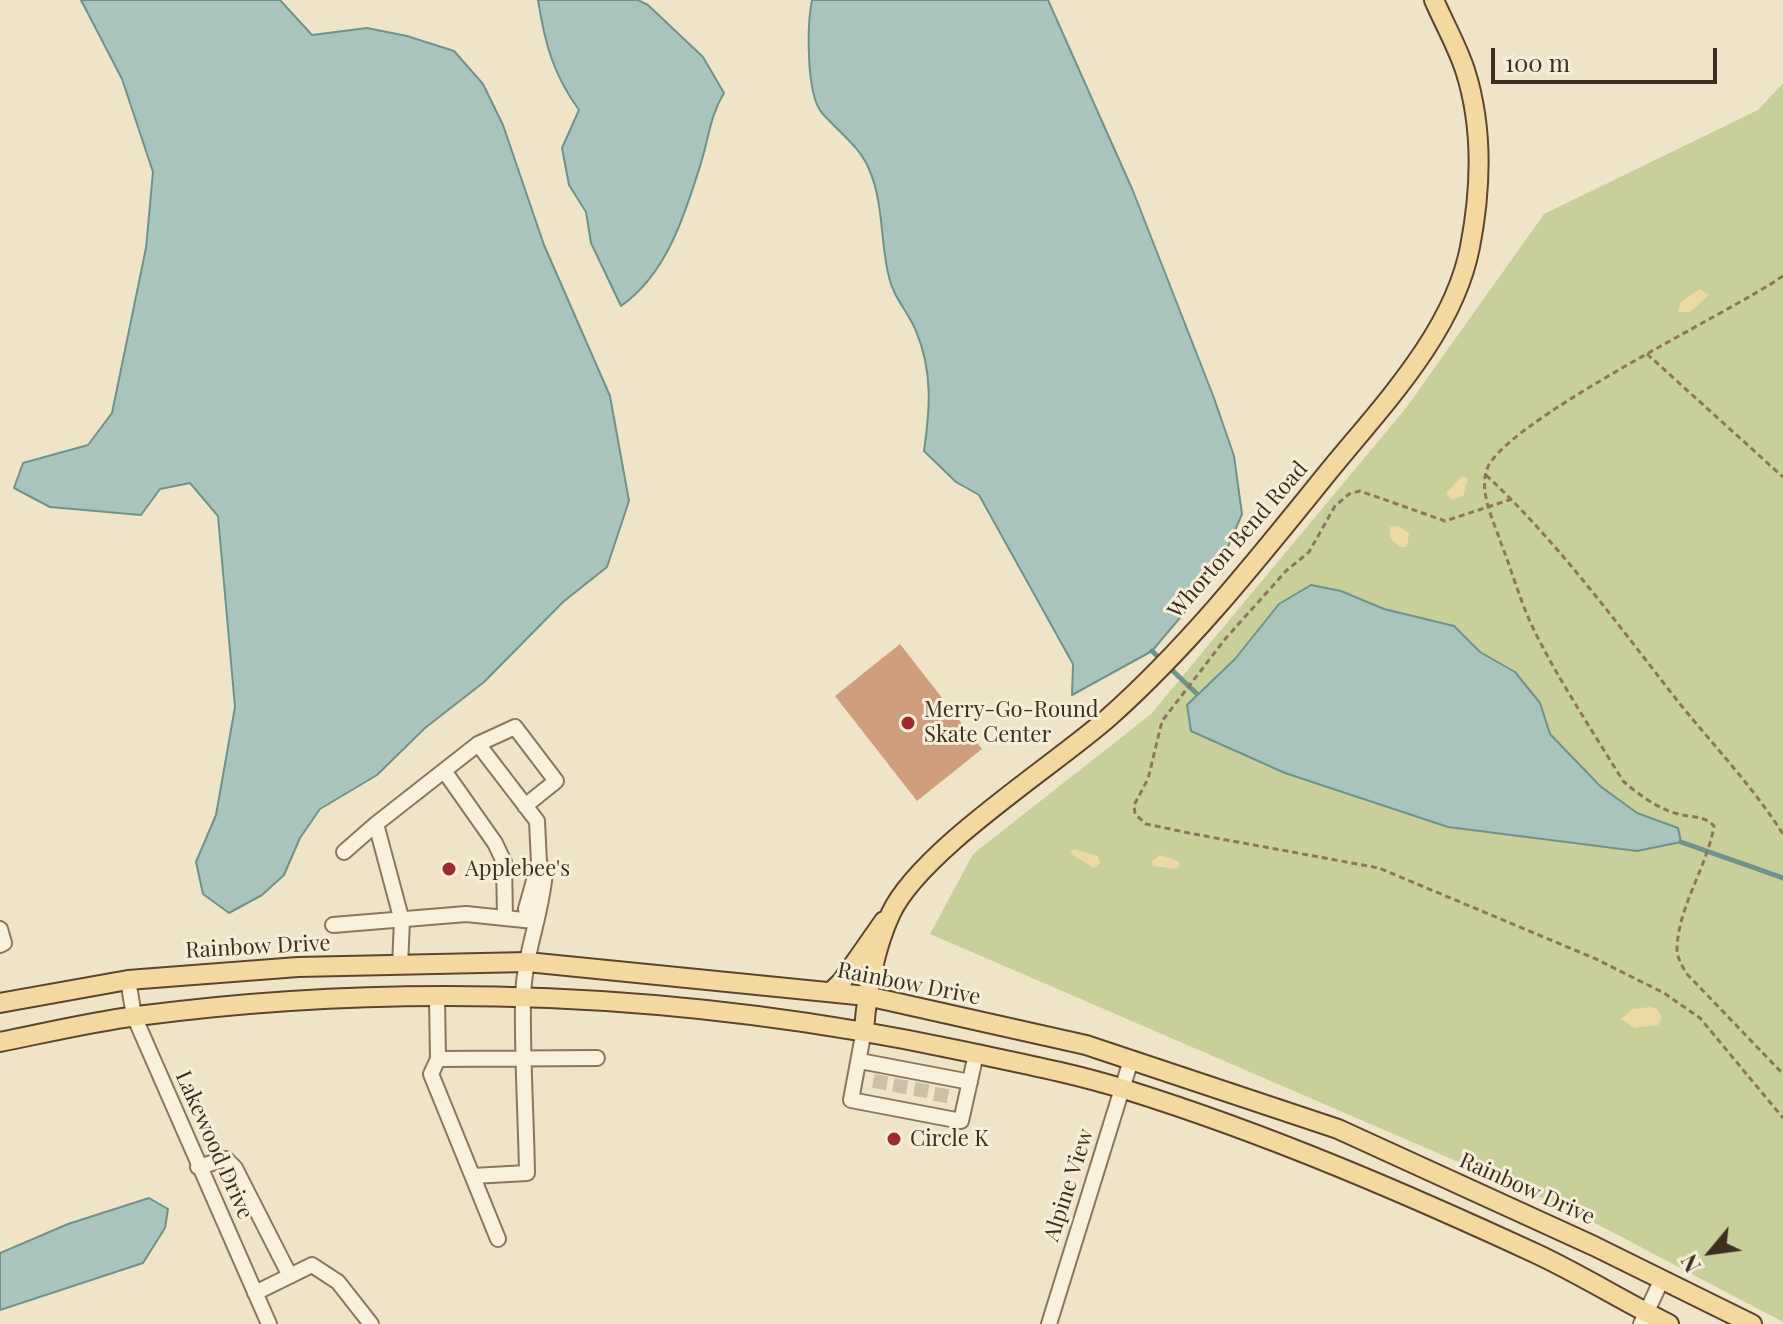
<!DOCTYPE html>
<style>
body{margin:0}
#map{position:relative;width:1783px;height:1324px;overflow:hidden;background:#f0e4c8;font-family:"Playfair Display",serif}
canvas{display:block}
.north{position:absolute;left:1671px;top:1212px;width:80px;height:80px;-webkit-text-stroke:6px #f7eed8;paint-order:stroke;rotate:241deg;font-size:22px;font-weight:700;line-height:32px;text-align:center;color:#3d2e20}
.north::after{content:'';display:block;margin:auto;width:28px;height:36px;background:#3d2e20;clip-path:polygon(50% 0,100% 100%,50% 72%,0 100%)}
.scale{position:absolute;left:1491px;top:48px;width:226px;height:36px;box-sizing:border-box;border:4px solid #3d2e20;border-top:0;padding-left:10px;font-size:24px;line-height:28px;white-space:nowrap;color:#3d2e20;-webkit-text-stroke:6px #f7eed8;paint-order:stroke}
</style>
<div id="map">
<canvas width="1783" height="1324"></canvas>
<div class="north">N</div>
<div class="scale">100 m</div>
</div>
<script>
const context = document.querySelector('canvas').getContext('2d');
context.lineJoin = 'round';
function fill(path, color) {
  context.fillStyle = color;
  context.fill(path, 'evenodd');
}
function trace(path, color, width, dash) {
  context.strokeStyle = color;
  context.lineWidth = width;
  context.lineCap = dash ? 'butt' : 'round';
  context.setLineDash(dash || []);
  context.stroke(path);
}
function write(font, color, halo, rows, align = 'center') {
  context.font = font + ' "Playfair Display",serif';
  context.lineWidth = 6;
  context.setLineDash([]);
  context.textBaseline = 'middle';
  context.strokeStyle = halo;
  context.fillStyle = color;
  for (const [text, x, y, turn = 0] of rows) {
    context.save();
    context.translate(x, y);
    context.rotate((+turn || 0) * Math.PI / 180);
    context.textAlign = isNaN(turn) ? turn : align;
    if (halo) context.strokeText(text, 0, 0);
    context.fillText(text, 0, 0);
    context.restore();
  }
}
const green = new Path2D(`
 M1783,83v1239l-211,-111 -642,-277 43,-80 178,-140 255,-306 138,-194 214,-104z`);
const sand = new Path2D(`
 M1700,289l9,6 -19,17h-12l3,-10z
 M1462,476l6,3 -5,17 -12,4 -5,-7z
 M1398,526l11,7 -2,14h-7l-10,-9v-11z
 M1074,849l24,7 2,7 -6,5 -24,-15z
 M1160,855l18,6 2,4 -4,4 -23,-3 -1,-5z
 M1651,1007l6,2 5,8 -4,8 -23,3 -14,-9 11,-10z`);
const water = new Path2D(`
 M81,0h199l32,35 55,-7 40,8 47,15 29,33 20,41 41,120 66,151 19,105 -22,66 -44,35 -79,80 -59,46 -48,47 -57,34 -20,29 -16,37 -22,20 -33,18 -26,-19 -7,-32 20,-47 19,-108 -17,-191 -28,-33 -30,6 -19,26 -91,-8 -36,-19 9,-25 65,-18 24,-32 34,-165 7,-76 -31,-93z
 M538,0h100l10,5 55,52 21,36c-14,23 -15,44 -23,70 -16,51 -34,111 -80,143l-30,-63 -5,-31 -17,-27 -7,-37 17,-38c-26,-36 -34,-66 -41,-110z
 M812,0h236l85,191 81,207 20,58 8,58 -26,61 -64,76 -80,44 1,-31 -94,-169 -23,-13 -32,-31c6,-41 9,-80 -8,-120 -7,-18 -23,-34 -27,-54 -9,-35 -5,-74 -20,-108 -9,-22 -31,-38 -47,-56 -16,-19 -15,-88 -10,-113z
 M1311,585l30,6 43,18 70,17 26,26 35,20 25,31 10,31 50,52 37,27 41,15 3,14 -44,9 -189,-24 -163,-54 -94,-42 -4,-26 48,-46 44,-55z
 M149,1198l19,11 -3,19 -22,35 -143,47v-57l68,-29z`);
const stream = new Path2D(`
 M1152,651l44,42
 M1681,842l102,36`);
const building = new Path2D(`
 M900,644l82,105 -65,52 -82,-105z`);
const minorTunnel = new Path2D(`
 M879,1089l3,-17
 M899,1093l3,-17
 M920,1097l3,-17
 M940,1102l3,-18`);
const path = new Path2D(`
 M1783,276c-51,36 -286,148 -297,196 -6,23 8,50 15,71 11,28 19,58 32,85 26,53 59,102 90,153 15,13 35,28 55,33 14,4 26,1 36,12 -7,41 -36,81 -37,123 0,9 5,16 9,24l97,101
 M1647,354l136,123
 M1486,475c73,68 132,150 194,229 35,43 73,83 103,130
 M1512,499l-67,22 -85,-30 -11,3 -14,12 -26,46 -23,19 -60,67 -64,83 -14,58 -14,26 1,9 11,10 48,10 185,34 217,91 68,34 36,25 83,100`);
const minor = new Path2D(`
 M478,744l59,77 2,42 -13,46 8,12
 M445,772l50,71 9,19 1,56
 M344,852l32,-28
 M333,925l133,-11 68,7
 M0,929l4,14 -4,2
 M400,965l2,-44 -26,-97 102,-80 37,-17 41,54 -31,25
 M128,980l6,36 135,308
 M437,997l1,62 159,-1
 M864,1030l-13,70 110,21 15,-67
 M438,1059l-7,15 67,165
 M860,1061l110,21
 M198,1167l28,-8 9,9 55,108
 M473,1176l54,-3c-1,-58 -5,-117 -4,-175 1,-45 19,-83 22,-127l-6,-8
 M255,1293l57,-28 26,17 33,42
 M1049,1324l82,-264
 M1641,1324l21,-45`);
const major = new Path2D(`
 M831,992l11,-11 42,-60
 M0,1003l128,-23 170,-13 229,-5 340,34 219,49 252,84 256,117 158,78
 M864,1030c3,-39 10,-80 27,-117 30,-63 161,-146 217,-195 81,-72 149,-158 217,-242 54,-67 128,-141 145,-229 11,-57 13,-121 -5,-177 -8,-24 -21,-47 -31,-70
 M0,1042c45,-9 91,-20 137,-26 272,-36 553,-23 821,34 56,12 115,23 169,40 141,44 278,103 412,165 44,21 86,47 130,69`);
const markers = [
 [908,723,8,"#9e2a2b"],
 [449,869,8,"#9e2a2b"],
 [894,1139,8,"#9e2a2b"]
];
const streetNames = [
 ["Whorton Bend Road",1238,540,-49],
 ["Rainbow Drive",258,947,-3],
 ["Rainbow Drive",909,984,11],
 ["Lakewood Drive",214,1145,66],
 ["Alpine View",1069,1185,-72],
 ["Rainbow Drive",1527,1189,24]
];
const poiNames = [
 ["Merry-Go-Round",924,710],
 ["Skate Center",924,735],
 ["Applebee's",465,869],
 ["Circle K",910,1139]
];
fill(green, '#c9cf9b');
fill(sand, '#ecd9a5');
fill(water, '#a9c4bc');
trace(water, '#6f938a', 2);
trace(stream, '#6f938a', 5);
fill(building, '#cf9f7d');
trace(minorTunnel, '#ccc0a6', 14, [14, 7]);
trace(minor, '#8d765c', 18);
trace(major, '#5b4430', 22);
trace(path, '#8d765c', 3, [6, 4]);
trace(minor, '#faf1dc', 14);
trace(major, '#f3d9a0', 18);
for (const [x, y, r, color] of markers) {
  const dot = new Path2D();
  dot.arc(x, y, r, 0, 2 * Math.PI);
  context.fillStyle = color;
  context.fill(dot);
  trace(dot, '#f7eed8', 3);
}
write('22px', '#3d2e20', '#f7eed8', streetNames);
write('22px', '#3d2e20', '#f7eed8', poiNames, 'left');
</script>
